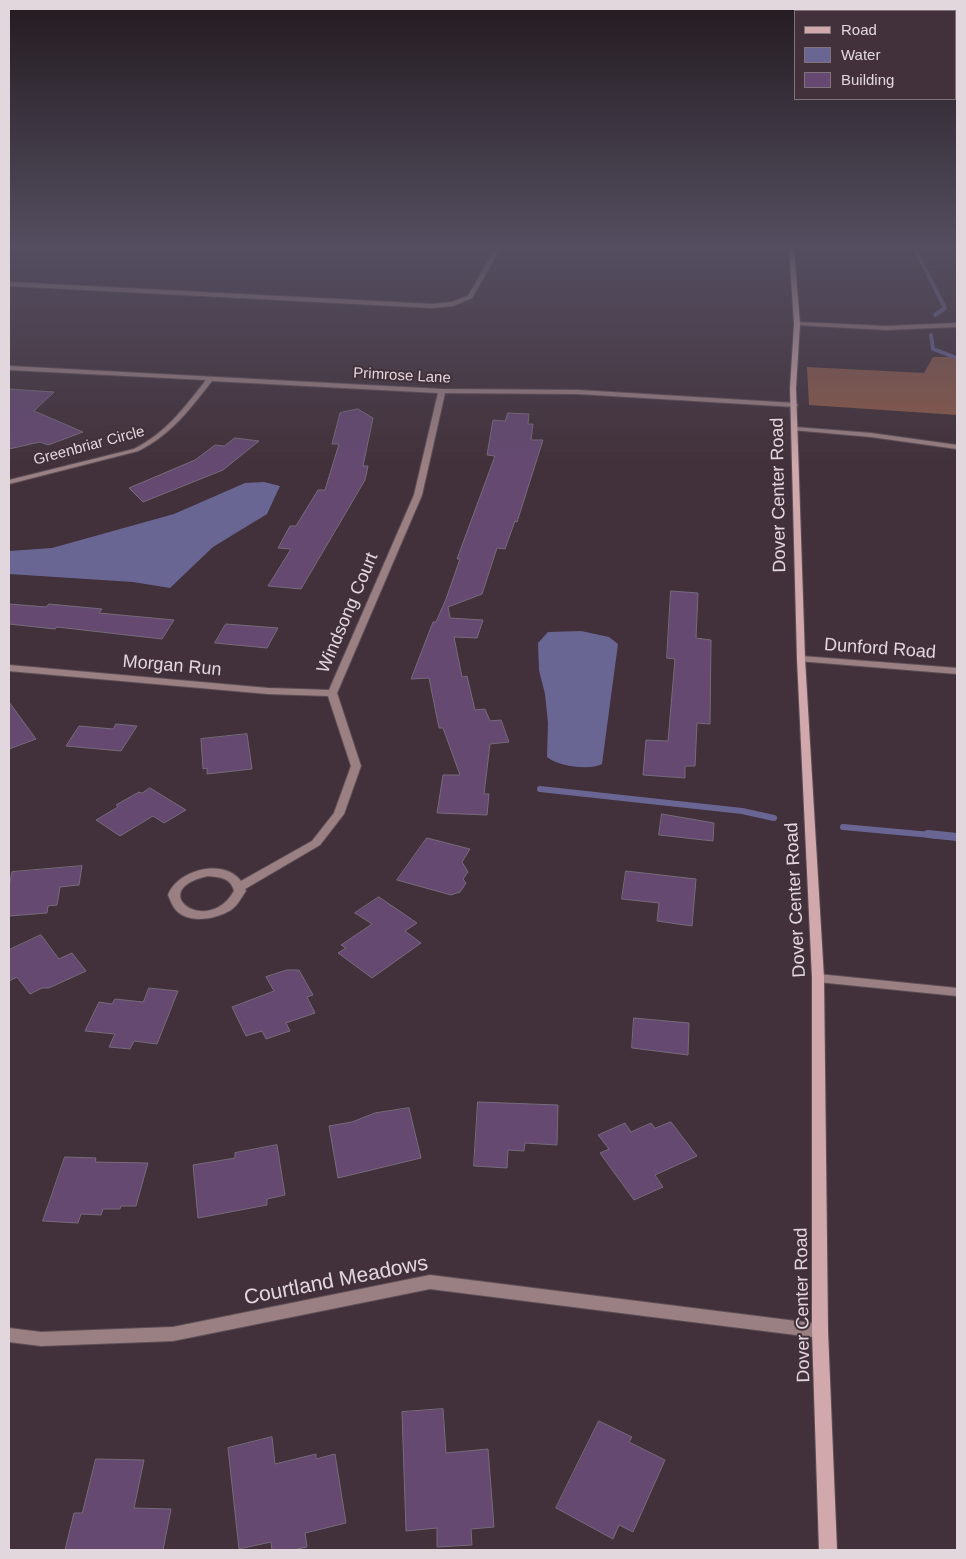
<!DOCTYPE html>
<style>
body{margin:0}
#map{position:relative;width:966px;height:1559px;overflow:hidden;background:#42313a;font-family:Helvetica,sans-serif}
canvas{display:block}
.frame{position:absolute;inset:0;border:10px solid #e2d7dd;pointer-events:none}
.legend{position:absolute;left:794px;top:10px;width:162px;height:90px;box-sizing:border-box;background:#42313a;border:1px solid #82737b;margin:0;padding:6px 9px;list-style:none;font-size:15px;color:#e2d7dd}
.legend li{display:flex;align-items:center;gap:10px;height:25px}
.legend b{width:25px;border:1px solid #82737b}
</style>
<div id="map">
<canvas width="966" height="1559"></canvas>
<div class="frame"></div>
<ul class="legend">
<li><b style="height:6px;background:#d1a9ac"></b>Road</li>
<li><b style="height:14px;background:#6a6694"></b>Water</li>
<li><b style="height:14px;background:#654971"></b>Building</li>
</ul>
</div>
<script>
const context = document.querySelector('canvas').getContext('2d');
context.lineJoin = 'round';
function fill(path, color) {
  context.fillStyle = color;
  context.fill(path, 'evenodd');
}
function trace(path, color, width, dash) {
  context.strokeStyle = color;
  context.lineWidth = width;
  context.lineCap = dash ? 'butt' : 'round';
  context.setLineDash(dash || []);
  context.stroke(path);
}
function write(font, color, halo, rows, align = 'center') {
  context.font = font + ' Helvetica,sans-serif';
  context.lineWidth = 4;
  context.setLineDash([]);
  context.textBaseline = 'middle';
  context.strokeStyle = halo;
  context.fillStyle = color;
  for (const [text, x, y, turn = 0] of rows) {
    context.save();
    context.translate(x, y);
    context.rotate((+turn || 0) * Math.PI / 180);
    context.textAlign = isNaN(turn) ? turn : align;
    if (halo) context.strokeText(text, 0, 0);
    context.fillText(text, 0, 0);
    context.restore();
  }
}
const forest = new Path2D(`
 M933,357h24v58l-148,-10 -2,-38 117,6z`);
const water = new Path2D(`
 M264,482l16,4 -13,28 -54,33 -43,41 -37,-6 -124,-8v-23l43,-3 122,-34 71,-31z
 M581,631l28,6 9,7 -16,120c-13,7 -44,2 -55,-7l1,-34 -3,-29 -6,-24 -1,-27 10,-11z`);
const streamFar2 = new Path2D(`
 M915,249l30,59 -10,7
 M931,335l2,14 24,9`);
const streamFar1 = new Path2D(`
 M540,789l202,22 32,7
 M843,827l99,9`);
const stream = new Path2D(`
 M928,834l29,3`);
const building = new Path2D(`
 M9,389l45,3 -20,19 49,21 -35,13 -8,-3 -31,7z
 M358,409l15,9 -10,48h5l-3,14 -64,109 -33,-3 23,-37 -13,-1 12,-22h6l22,-36h7l14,-46h-7l8,-31z
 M508,413l21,1 -1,10h5l-2,16h12l-26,82 -2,-1 -10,28 -8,-1 -15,46 -34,13 2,11 33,2 -6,18 -23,-1 8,40 5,-1 8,34 10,-1 5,12 11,-1 8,22 -19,2 -6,50h5l-2,21 -50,-2 6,-38h17l-17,-47h-4l-10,-50 -18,1 22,-57h3l10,-23 14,-40h-3l38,-103 -8,-1 6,-35 12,1z
 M235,438l24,3 -36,29 -80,32 -14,-14 66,-28 20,-15 9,1z
 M671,591l27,2 -2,45 15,2 -1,84 -13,-1 -2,43h-10v12l-42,-3 3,-35 22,1 7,-82 -8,-1z
 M9,604l37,3 3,-3 53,5 -3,4 75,7 -12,19 -105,-12 -2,2 -46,-5z
 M226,624l52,4 -11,20 -52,-5z
 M9,702l27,37 -27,10z
 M116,724l21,2 -16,25 -55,-5 13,-20 34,3z
 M247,734l5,35 -45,5v-6l-4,1 -2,-30z
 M150,788l36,22 -22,13 -11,-7 -33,20 -24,-16 22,-13 -2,-2 23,-13 3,1z
 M662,814l52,9 -1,18 -54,-6z
 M427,838l43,11 -8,13 6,10 -5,7 3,4 -6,9 -9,3 -54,-15z
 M82,866l-3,19 -19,2 -3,18 -9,1 -1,7 -38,3v-30l3,-14z
 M626,871l70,8 -4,47 -35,-5 2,-18 -37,-4z
 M379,897l38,26 -12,8 16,12 -49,35 -34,-25 8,-5 -5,-3 31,-21 -17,-11z
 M41,935l18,24 13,-6 14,18 -37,17h-7l-12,6 -13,-17 -8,4v-31z
 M287,970h12l14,25 -6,2 8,16 -29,10 4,8 -24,8 -4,-8 -16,5 -14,-29 42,-16 -8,-14z
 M149,988l29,3 -21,53 -23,-3 -4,8 -21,-2 6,-13 -30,-3 14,-29 13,2 3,-5 28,3z
 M634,1018l55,5 -1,32 -56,-7z
 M478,1102l80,3 -1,40 -32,-2 -1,8 -16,-1 -1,18 -33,-2z
 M409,1108l12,50 -83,20 -9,-52 23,-4 23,-9z
 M671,1122l26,34 -42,19 8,12 -29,13 -34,-47 9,-4 -11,-14 27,-12 6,9 20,-9 4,5z
 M277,1145l8,50 -18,4v6l-69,13 -5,-53 42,-7v-5z
 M65,1157l31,1 -1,4 53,1 -12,43h-15l-1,3h-17l-2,6 -20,-1 -3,9 -35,-2z
 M443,1409l3,44 42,-4 6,78 -23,2 1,16 -35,2v-19l-31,3 -4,-119z
 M599,1421l33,16 -3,5 36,18 -32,72 -14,-7 -6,14 -57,-31z
 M272,1437l3,27 41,-10v5l19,-5 11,69 -41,10 2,14 -14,3h-21l-1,-8 -32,7 -11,-101z
 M96,1459l48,1 -10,48 37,1 -8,41h-98l9,-37h8z`);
const lane = new Path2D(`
 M795,427l76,6 86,12v4l-86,-12 -78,-7 -1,-1z`);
const street = new Path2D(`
 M495,249h5l-28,49 -19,8 -21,2 -423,-22v-4l423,22 20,-2 16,-6z
 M797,322l89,4 71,-3v4l-71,3 -91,-5v-2z
 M9,366l433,23 136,1 217,13 3,2 -3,2 -217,-13 -133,-1 -23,102 -85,198 24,73 -17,48 -24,31 -75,44 1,2c-5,7 -8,14 -15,19 -16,10 -47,15 -58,-4 -2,-3 -3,-7 -5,-11 10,-26 56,-37 73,-14l71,-40 22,-28 17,-47 -23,-70 -60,-2 -259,-23v-6l259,23 61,2 85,-195 24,-102 -226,-12c-22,28 -41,54 -74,70l-129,33v-4l125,-31c32,-16 50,-41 72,-69l-197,-10zM208,876c12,1 23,2 26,15 -27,47 -90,-1 -26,-15z
 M801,656l156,12v6l-159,-13 -1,-2z
 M818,974l139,14v8l-139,-14 -4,-1 -2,-3 2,-3z
 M430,1275l390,49 5,2 3,5 -3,5 -5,2 -390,-49 -257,52 -132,5 -32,-4v-14l32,4 132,-5z`);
const secondary = new Path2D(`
 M789,249h5l6,75 -4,64 9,271 19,319 4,353 9,219h-18l-7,-219v-353l-15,-319 -7,-271 4,-64z`);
const farStreetnames = [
 ["Primrose Lane",402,376,3],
 ["Greenbriar Circle",89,446,-15]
];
const streetNames = [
 ["Dover Center Road",779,495,-91],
 ["Windsong Court",348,613,-67],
 ["Dunford Road",880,649,4],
 ["Morgan Run",172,666,5],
 ["Dover Center Road",796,900,-93],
 ["Dover Center Road",803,1305,-91]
];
const nearStreetnames = [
 ["Courtland Meadows",336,1281,-11]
];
fill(forest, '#8c5a49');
fill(water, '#6a6694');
trace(streamFar2, '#6a6694', 4);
trace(streamFar1, '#6a6694', 6);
trace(stream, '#6a6694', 8);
fill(building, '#654971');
trace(building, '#766b7b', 1);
trace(lane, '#5f4f57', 2);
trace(street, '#5f4f57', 2);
trace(secondary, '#5f4f57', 2);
fill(lane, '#9a8082');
fill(street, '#9a8082');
fill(secondary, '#d1a9ac');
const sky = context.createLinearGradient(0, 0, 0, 468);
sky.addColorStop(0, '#241b20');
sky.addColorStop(0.53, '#544e60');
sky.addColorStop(1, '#544e6000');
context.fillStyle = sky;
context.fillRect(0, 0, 966, 468);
write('15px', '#e2d7dd', '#42313a', farStreetnames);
write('18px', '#e2d7dd', '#42313a', streetNames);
write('21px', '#e2d7dd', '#42313a', nearStreetnames);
</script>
